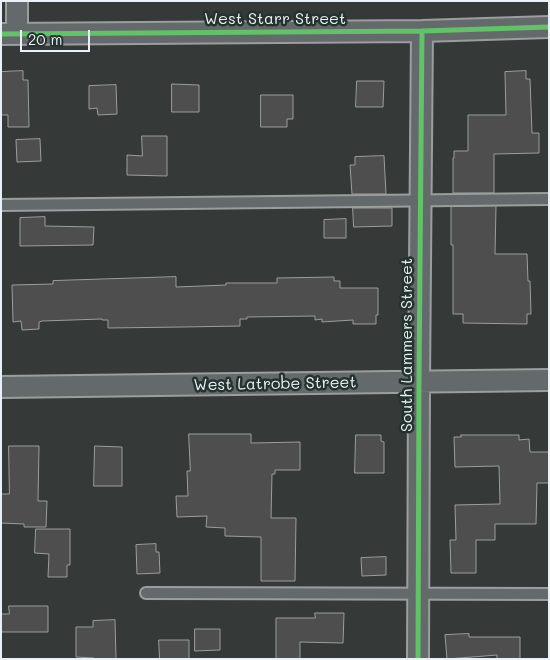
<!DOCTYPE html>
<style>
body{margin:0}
#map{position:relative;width:550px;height:660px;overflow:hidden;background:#353937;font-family:Mali,sans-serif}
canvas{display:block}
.frame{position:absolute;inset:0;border:2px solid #e8f1f8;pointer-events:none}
.scale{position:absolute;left:20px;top:30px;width:70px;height:22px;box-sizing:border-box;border:2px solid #e8f1f8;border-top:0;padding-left:6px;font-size:15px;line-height:18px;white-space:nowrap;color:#e8f1f8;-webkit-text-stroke:4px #26332d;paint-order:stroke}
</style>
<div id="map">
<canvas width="550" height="660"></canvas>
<div class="frame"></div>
<div class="scale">20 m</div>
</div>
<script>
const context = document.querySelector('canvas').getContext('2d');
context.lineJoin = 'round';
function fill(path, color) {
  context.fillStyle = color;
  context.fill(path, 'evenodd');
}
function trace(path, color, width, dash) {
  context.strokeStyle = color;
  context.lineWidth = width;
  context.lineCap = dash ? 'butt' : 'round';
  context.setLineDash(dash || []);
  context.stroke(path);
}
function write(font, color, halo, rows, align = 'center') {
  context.font = font + ' Mali,sans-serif';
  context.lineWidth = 5;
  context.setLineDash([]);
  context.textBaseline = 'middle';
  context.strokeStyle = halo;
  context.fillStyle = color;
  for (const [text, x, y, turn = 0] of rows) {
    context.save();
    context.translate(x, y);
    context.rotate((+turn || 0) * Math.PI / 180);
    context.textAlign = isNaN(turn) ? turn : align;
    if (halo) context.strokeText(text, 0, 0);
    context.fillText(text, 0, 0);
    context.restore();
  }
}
const building = new Path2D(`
 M23,71v9h5l1,47h-21v-12h-7v-43z
 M526,71v8h4l2,54h7v20l-45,1v39h-41v-35h1v-7h14v-36h38l-1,-43z
 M357,81h27l-1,26h-27z
 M172,84l27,1v27h-27z
 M116,85l1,29 -19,1 -1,-7 -8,1v-23z
 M261,95h32v24h-6v8h-26z
 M142,136h25v40l-40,-1v-20l15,1z
 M40,139l1,22 -24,1 -1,-22z
 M384,156l2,38h-34l-2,-29h5v-8z
 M496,206l-1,48h32l1,27h2l1,33h-4v10l-64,-1v-9h-10v-69h-2v-38z
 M353,208h39v18l-38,1z
 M45,217v9l49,1 -1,18 -73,1v-28z
 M346,219v19h-22v-18z
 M176,277v10l50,-2v-2h51v-5l57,-1v4h6v7h38v27h-2v9h-23v-4l-31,2v-3l-7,1v-4l-68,1v2h-7v7l-57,1 -75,1v-8h-6v-1l-60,2 -3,1v7l-17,1 -1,-9 -8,1 -1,-37 41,-1v-3z
 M189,434h62v9l49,-1v28h-25v4h-3l-1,44h25l-1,63h-34v-44l-36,-1v-8l-19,-1 1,-11 -30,1 -1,-21h12l-1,-25h3z
 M356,435h25v6l3,1v31h-29z
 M461,435h58v5l10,-1 1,13h19v31h-12l-1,41h-41v16h-19v33h-25l-1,-33h6l-1,-35 45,-1 -1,-38 -44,1 -1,-30h7z
 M9,446h30l-1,55h9l-1,26h-22v-3l-23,-1v-29h8z
 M95,446l27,1v39h-28z
 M36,529h34v36h-3v12h-19l1,-23 -14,-1z
 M156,544v8h3l1,21 -23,1 -1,-29z
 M386,557v18l-24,1 -1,-18z
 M9,606h39v26h-47v-18h8z
 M315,613h29l-1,30 -43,-1v17h-24v-41h39z
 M115,620l1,39h-22v-1l-18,-1v-30h17v-6z
 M195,629h25v21l-25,1z
 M469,634v3h51v22h-23v-4l-50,4 -2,-24z
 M159,640h30v19h-29z`);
const service = new Path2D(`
 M1,205l548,-6
 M146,593l403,1`);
const minor = new Path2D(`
 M17,1v32
 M1,34l421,-3 127,-4
 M1,387l548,-7
 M418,659l1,-277 3,-351`);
const cycleway = new Path2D(`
 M1,34l421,-3 127,-4
 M418,659l1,-277 3,-351`);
const streetNames = [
 ["West Starr Street",275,19],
 ["South Lammers Street",407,345,-90],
 ["West Latrobe Street",275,384,-1]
];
fill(building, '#4e4e4e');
trace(building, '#9a9e9e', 1);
trace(service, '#9a9e9e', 14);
trace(minor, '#9a9e9e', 24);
trace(service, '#646a6b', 10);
trace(minor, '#646a6b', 20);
trace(cycleway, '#61c268', 5);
write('16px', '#e8f1f8', '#26332d', streetNames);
</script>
